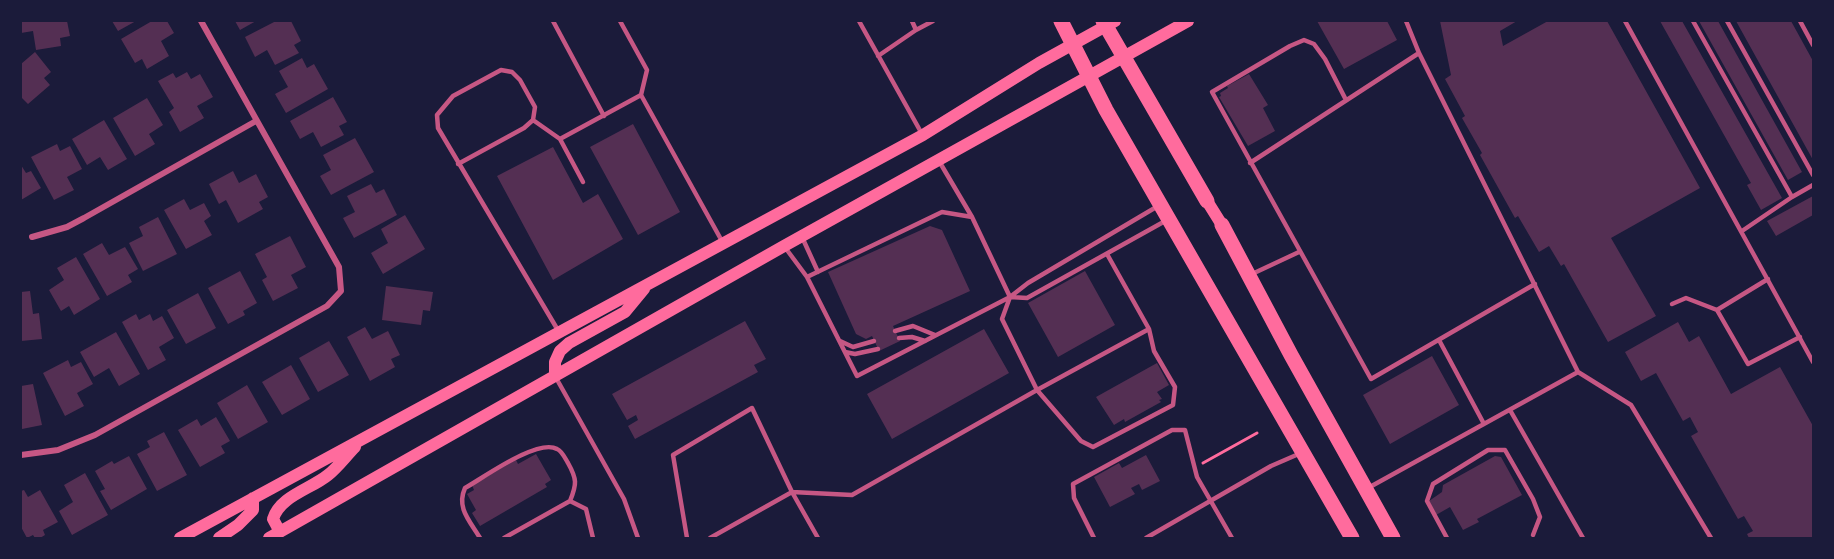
<!DOCTYPE html>
<style>
body{margin:0}
#map{position:relative;width:1834px;height:559px;overflow:hidden;background:#1b1b3a;font-family:Literata,serif}
canvas{display:block}
.frame{position:absolute;inset:0;border:22px solid #1b1b3a;pointer-events:none}
</style>
<div id="map">
<canvas width="1834" height="559"></canvas>
<div class="frame"></div>
</div>
<script>
const context = document.querySelector('canvas').getContext('2d');
context.lineJoin = 'round';
function fill(path, color) {
  context.fillStyle = color;
  context.fill(path, 'evenodd');
}
function trace(path, color, width, dash) {
  context.strokeStyle = color;
  context.lineWidth = width;
  context.lineCap = dash ? 'butt' : 'round';
  context.setLineDash(dash || []);
  context.stroke(path);
}
const building = new Path2D(`
 M21,21h46l3,15 -10,2 1,8 -25,4 -3,-19 -12,2z
 M112,21h24l-18,10z
 M152,21h15l7,12 -13,8 8,15 -22,13 -5,-10 -7,4 -14,-24z
 M235,21h21l-16,9z
 M276,21h15l10,20 -7,4 5,8 -24,12 -8,-15 -12,7 -10,-20z
 M1317,21h70l10,19 -53,29z
 M1440,21h77l-17,10 3,15 45,-25h59l93,167 -89,50 45,78 -48,26 -44,-78 -3,2 -12,-20 -10,6 -21,-36 -3,2 -35,-63 2,-2 -20,-35 3,-2 -20,-37 6,-4z
 M1660,21h22l100,177 -21,12 -14,-25 4,-2z
 M1699,21h19l84,151 -14,8z
 M1736,21h55l22,40v99z
 M35,52l16,20 -7,6 6,7 -22,19 -7,-7v-33z
 M302,58l5,10 7,-4 14,25 -42,24 -11,-19 13,-7 -9,-16z
 M187,72l4,7 9,-5 13,23 -16,9 7,12 -24,14 -11,-20 5,-4 -16,-27 15,-8 3,5z
 M1249,74l19,31 -5,3 12,23 -27,15 -29,-49 2,-1 -1,-3 8,-5 -1,-2z
 M333,97l14,25 -8,4 5,9 -23,12 -8,-15 -13,7 -10,-18z
 M147,98l16,27 -14,9 6,10 -20,12 -22,-38z
 M104,120l23,39 -19,11 -8,-13 -13,8 -15,-26z
 M633,124l47,88 -42,23 -48,-88z
 M355,138l19,34 -43,23 -11,-19 11,-6 -8,-15z
 M57,144l3,7 10,-5 12,23 -15,8 7,13 -20,10 -23,-43z
 M553,147l30,56 15,-9 25,45 -70,41 -56,-104z
 M21,165l5,8 5,-2 10,17 -20,12z
 M233,171l6,12 17,-9 12,23 -9,5 4,7 -25,14 -12,-23 -7,4 -10,-20z
 M371,184l5,9 8,-4 13,26 -43,23 -11,-20 12,-6 -8,-16z
 M1813,196v19l-37,21 -9,-15z
 M184,199l6,11 14,-7 7,13 -7,5 8,14 -26,14 -22,-39z
 M405,215l20,34 -42,25 -12,-21 17,-10 -7,-14z
 M158,217l19,37 -34,17 -14,-28 14,-7 -4,-9z
 M930,226l12,4 28,61 -77,35 7,15 -21,10 -7,-15 -6,3 -10,-5 -28,-62z
 M290,236l16,31 -15,8 7,13 -25,13 -11,-21 5,-3 -12,-23z
 M102,243l7,12 16,-8 13,22 -10,6 4,7 -25,14 -24,-42z
 M76,257l24,42 -26,16 -5,-9 -8,5 -12,-21 15,-10 -7,-12z
 M240,271l17,32 -14,8 2,4 -17,9 -20,-36z
 M1085,271l30,54 -57,32 -30,-54z
 M386,286l47,6 -3,19 -7,-1 -2,15 -39,-5z
 M30,291l3,23 6,-1 3,26 -21,2v-49z
 M198,293l18,35 -30,16 -19,-34z
 M136,314l3,6 11,-6 3,7 9,-5 12,22 -15,9 7,13 -18,10 -26,-48z
 M745,321l21,38 -12,6 4,7 -123,67 -7,-13 10,-6 -2,-5 -9,5 -15,-26z
 M1678,322l11,20 10,-6 32,58 49,-27 33,59v112h-64l-2,-4 6,-3 -9,-15 -6,3 -47,-83 7,-4 -8,-15 -7,4 -27,-48 -15,8 -16,-29z
 M365,327l7,12 16,-8 12,24 -9,4 4,8 -25,14 -23,-44z
 M984,329l25,44 -117,66 -25,-45z
 M116,332l24,42 -21,12 -10,-18 -15,9 -14,-25z
 M329,341l20,34 -31,17 -19,-34z
 M1432,356l27,49 -69,39 -27,-49z
 M68,360l3,7 10,-5 12,22 -16,9 7,13 -19,10 -22,-43z
 M1157,363l12,22 -12,7 5,7 -3,1 2,2 -36,20 -1,-3 -10,6 -18,-28z
 M291,365l19,34 -28,16 -20,-33z
 M33,384l9,41 -20,4 -1,-43z
 M247,385l21,37 -30,17 -21,-36z
 M216,417l14,24 -9,5 4,7 -25,14 -22,-37 19,-11 4,7z
 M164,432l23,43 -30,16 -20,-37 13,-7 -3,-6z
 M536,454l15,26 -6,4 2,3 -67,39 -8,-13 4,-3 -9,-16 7,-4 -2,-5 44,-25 2,4z
 M1146,455l14,26 -18,9 -3,-6 -8,4 4,6 -25,13 -16,-30 25,-14 3,5z
 M129,456l18,33 -36,21 -11,-19 5,-2 -10,-18 17,-10 2,3z
 M1495,456l6,1 21,38 -45,24 2,3 -16,8 -13,-23 -14,8 -7,-14 13,-9 1,-7z
 M85,473l23,42 -36,20 -13,-24 14,-9 -9,-17z
 M24,490l4,7 12,-7 18,32 -15,8 2,5 -5,3h-5l-2,-3 -6,3 -6,-11v-36z`);
const path = new Path2D(`
 M1203,463l54,-30`);
const service = new Path2D(`
 M553,21l51,95
 M620,21l27,49 -6,25
 M859,21l63,113
 M1625,21l188,341
 M1693,21l99,176 21,-12
 M1727,21l86,154
 M1800,21l13,24
 M916,30l17,-9
 M1419,53l159,319 53,33 80,133
 M878,56l38,-26 -4,-9
 M1346,100l-21,-41 -11,-15 -10,-4 -14,6 -78,46 159,287 164,-95
 M533,120l27,19 81,-44 82,148
 M560,139l23,43
 M1250,163l169,-110 -13,-32
 M458,164l66,-36 9,-8 2,-13 -15,-27 -8,-8 -11,-2 -48,26 -16,19 1,13 121,204
 M1742,231l50,-34
 M802,237l16,35
 M784,246l23,31 50,99 153,-79 -38,-80 -33,-56
 M1107,254l42,75 -112,61 44,51 12,6 80,-42 2,-18 -21,-36 -5,-22
 M1252,274l47,-22
 M807,277l135,-65 30,5
 M1768,279l-51,31 31,54 52,-27
 M1010,297l17,1 140,-78
 M1672,304l14,-6 31,12
 M895,331l18,-5 22,9
 M899,338l13,-1 13,4
 M1439,340l45,84
 M840,341l13,6 21,-6
 M845,352l10,2 23,-5
 M555,376l69,123 14,39
 M1510,410l73,128
 M1368,488l210,-116
 M792,492l60,3 185,-105 -35,-71 8,-22 18,-14 130,-77
 M792,492l26,46
 M480,538c-10,-17 -24,-30 -15,-50 18,-10 73,-50 92,-39 5,2 8,9 11,14 9,16 9,21 2,38
 M504,538l66,-37 16,8 7,29
 M687,538l-14,-83 79,-47 40,84 -82,46
 M1094,538l-20,-40 -1,-14 99,-54h13l12,47 35,61
 M1146,538l125,-72 30,-13
 M1447,538l-20,-37 6,-17 55,-34h17l28,49 7,18 -7,18`);
const minor = new Path2D(`
 M32,237l35,-10 17,-9 172,-97
 M21,455l37,-5 37,-15 232,-129 14,-15 -2,-24 -138,-246`);
const secondary = new Path2D(`
 M1207,201l15,24
 M555,376v-14l5,-11 9,-8 56,-31 19,-23
 M280,532l-7,-13c7,-23 38,-30 55,-44 10,-8 18,-19 27,-28
 M180,538l743,-403 116,-72 76,-42
 M219,538l19,-13 15,-15v-12
 M269,538l515,-292 404,-225`);
const primary = new Path2D(`
 M1061,21l45,89 246,428
 M1103,21l104,180
 M1222,225l69,130 102,183`);
fill(building, '#542f53');
trace(path, '#ff6b9d', 3);
trace(service, '#c65784', 4.5);
trace(minor, '#c65784', 6);
trace(secondary, '#ff6b9d', 12);
trace(primary, '#ff6b9d', 15);
</script>
